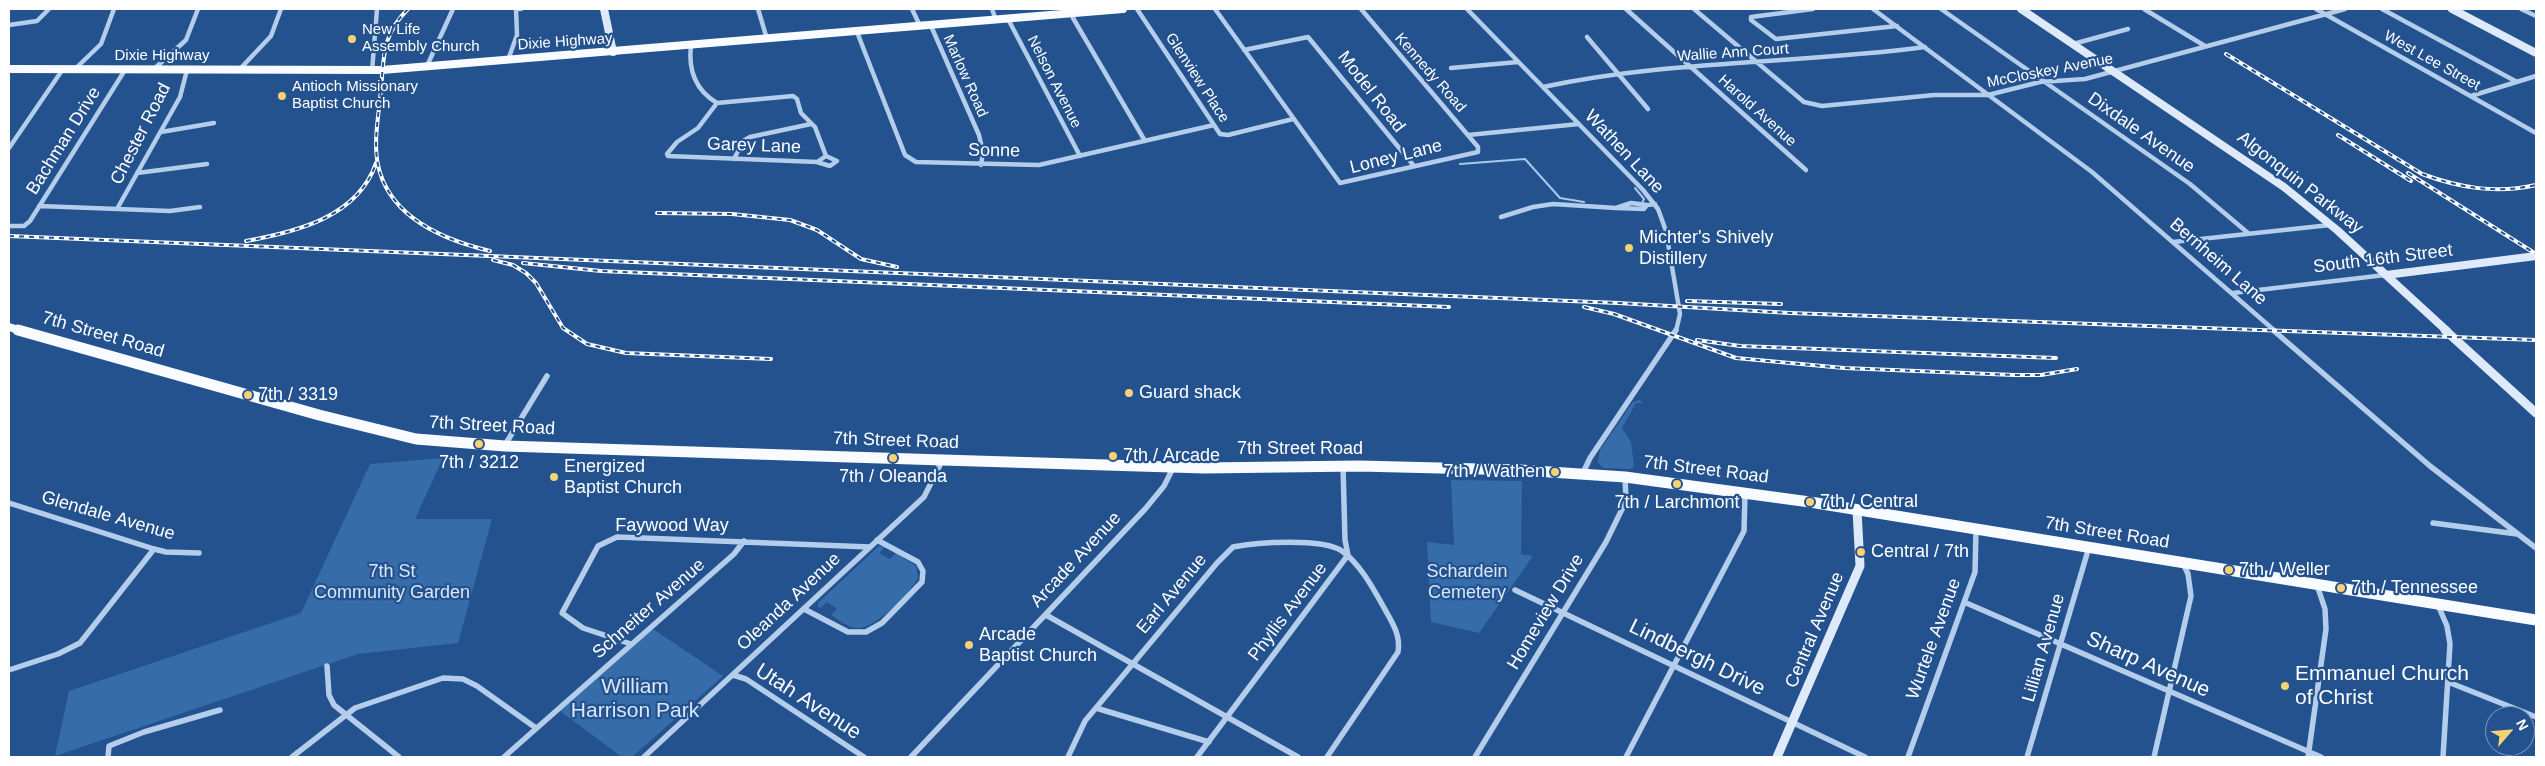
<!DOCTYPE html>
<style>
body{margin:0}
#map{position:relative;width:2545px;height:766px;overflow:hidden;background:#23528e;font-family:Arial,sans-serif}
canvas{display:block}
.frame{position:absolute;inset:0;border:10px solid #fff;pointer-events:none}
.north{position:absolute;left:2485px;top:706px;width:50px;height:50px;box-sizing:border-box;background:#23528e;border:1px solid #7b97bb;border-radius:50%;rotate:63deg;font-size:14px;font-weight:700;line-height:20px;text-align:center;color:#fff}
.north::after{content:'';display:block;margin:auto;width:18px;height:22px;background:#f6d176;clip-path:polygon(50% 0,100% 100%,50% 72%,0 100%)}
</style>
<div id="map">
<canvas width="2545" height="766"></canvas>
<div class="frame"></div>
<div class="north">N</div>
</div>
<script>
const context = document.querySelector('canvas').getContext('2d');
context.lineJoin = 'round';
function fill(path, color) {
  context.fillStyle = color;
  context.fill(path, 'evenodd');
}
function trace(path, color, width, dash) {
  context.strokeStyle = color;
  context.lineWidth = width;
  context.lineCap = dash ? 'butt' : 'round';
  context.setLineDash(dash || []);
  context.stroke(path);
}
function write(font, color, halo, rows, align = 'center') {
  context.font = font + ' Arial,sans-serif';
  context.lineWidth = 4.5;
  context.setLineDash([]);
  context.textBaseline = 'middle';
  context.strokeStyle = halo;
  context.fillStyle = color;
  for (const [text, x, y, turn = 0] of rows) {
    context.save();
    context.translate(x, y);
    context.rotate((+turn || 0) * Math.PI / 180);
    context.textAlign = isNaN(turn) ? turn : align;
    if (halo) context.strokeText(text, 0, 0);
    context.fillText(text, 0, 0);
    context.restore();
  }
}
const green = new Path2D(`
 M1640,400l3,3h-7l-14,25 9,14 3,24 -3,3 -28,-1 -5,-6 2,-12 33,-48z
 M443,458l-28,61h77l-34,124 -100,11 -303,102 14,-65 232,-78 69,-149z
 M1451,480l71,1 -1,73 12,2 -54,77 -48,-11 -4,-80 27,3z
 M879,546l6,1 -6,6 11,6 6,-6 20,13 2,12c-7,14 -43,50 -59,50 -11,0 -20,-8 -28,-13l6,-6 -10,-7 -7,6 -2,-1v-4z
 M653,629l70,47 -91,81h-10l-62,-46z`);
const stream = new Path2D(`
 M1460,164l65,-5 35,39 24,4
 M1635,188l9,11 -2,4`);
const streetFar1 = new Path2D(`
 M758,9l9,30
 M912,9l8,17
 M992,9l4,11
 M1072,9l1,9 72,123
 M1137,9l83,125 8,1 65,-16
 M1215,9l125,174 138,-31v-5l-117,-138
 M1467,9l176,181 15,19 8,22 14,83 -4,17
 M1626,9l180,161
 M1694,9l110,93 18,4 112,-11h54l52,-13 45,-3 260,-70
 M1813,9l-62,8v3l25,19 121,-13
 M1873,9l219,163 183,159
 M1941,9l249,175 58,49
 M2144,9l61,37
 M2316,9l220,124
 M2382,9l135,73
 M2521,9l15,7
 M1008,19l72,137
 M9,25l28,-4 12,-12
 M931,26l48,109 4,17 -2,13
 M857,32l48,123 11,7 123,3 175,-40
 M1587,37l61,72
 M2073,44l55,-15
 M691,45c-3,25 4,45 26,58
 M1244,50l64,-13 106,129
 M508,60l9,-25 -1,-26h5
 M427,66l26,-57
 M1451,68l67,-6
 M75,69l26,-25 13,-35
 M154,69l32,-29 12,-31
 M239,70l32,-34 10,-27
 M372,71l5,-62
 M1543,87c125,-27 255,-23 382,-40
 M793,96l4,3 4,14 14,14 11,29 -9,6 -149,-6 -1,-2 10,-12 21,-14 19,-25z
 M2471,96l65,-20
 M161,132l53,-9
 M1468,135l111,-11
 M9,148l54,-79
 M734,159l9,-18 7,-4 61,-13
 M817,162l13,4 7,-5 -11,-5
 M137,173l70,-9
 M1631,203l16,2 -3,4 -28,-1z
 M1647,205l8,-1
 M39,206l131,5 30,-4
 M117,209l63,-112 7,-27
 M1501,217l32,-10 20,-3 63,4
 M9,226h15l6,-5 95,-151
 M2173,242l157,-17
 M2233,293l152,-18`);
const street = new Path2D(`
 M2273,330l157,136 106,82
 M505,445l42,-69
 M1583,473l7,-15 86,-128
 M9,503l145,46 12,3 33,1
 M2433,523l84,11
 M1515,590l350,167
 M1964,602l357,155
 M2438,605l9,21 3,18 -7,113
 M804,609l44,23h18l16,-9 40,-41 1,-11 -5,-9 -41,-22
 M1046,615l252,142
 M631,644l-48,-16 -21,-15 36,-67 19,-9 253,10
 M327,666l2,29 5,10 65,52
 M9,670l49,-16 22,-11 74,-94
 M733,675l13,4 118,78
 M2448,682l88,35
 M1096,708l113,34
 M108,757l1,-11 35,-14 76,-22
 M292,757l63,-49 88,-30 20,1 14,7 59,42
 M504,757l230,-203 10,-13
 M644,757l280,-260 18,-36
 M911,757l235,-249 18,-22 9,-18
 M1068,757l17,-36 132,-158 16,-16c24,-5 90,-9 109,4 18,13 31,37 41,55 9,16 18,29 15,46l-71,105
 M1197,757l151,-202 -3,-15 -2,-74
 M1475,757l131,-215 20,-41 -1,-24
 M1626,757l118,-226 1,-37
 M1908,757l67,-185 1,-42
 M2027,757l62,-210
 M2154,757l37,-161 -3,-22 -5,-11
 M2308,757l18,-128 -1,-20 -8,-24`);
const secondaryFar1 = new Path2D(`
 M604,9l9,43
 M2021,9l263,178 53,43 110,101
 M2452,9l84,44
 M2386,275l150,-19`);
const secondary = new Path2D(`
 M2445,330l91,83
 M1777,757l83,-191 -3,-56`);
const primaryFar1 = new Path2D(`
 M9,69l373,1 741,-61
 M9,327l13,4`);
const primary = new Path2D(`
 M18,330l301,85 97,24 89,7 438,14 261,8 155,-2 161,4 105,7 185,25 726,118`);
const rail = new Path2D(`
 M408,9c-26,26 -24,46 -27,80 -2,25 -8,52 -3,76 11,52 66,75 112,86
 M2226,54l196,120c38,14 74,20 114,11
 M2338,135l73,46
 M2408,173l128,81
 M657,213l75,1 58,6 27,10 44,29 36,8
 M9,236l1609,67 172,10 746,27
 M246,241c50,-9 112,-24 130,-78
 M493,260l20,5 13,8 10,10 27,45 24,16 39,9 145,6
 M523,263l78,8 848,36
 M1687,301l94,3
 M1584,307l30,7 122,44 108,10 170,7h27l36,-6
 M1697,340l43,6 316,12`);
const markers = [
 [352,39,5,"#f6d176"],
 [282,96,5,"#f6d176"],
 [1629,248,5,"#f6d176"],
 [1129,393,5,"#f6d176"],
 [248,395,5,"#f6d176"],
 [479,444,5,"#f6d176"],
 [1113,456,5,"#f6d176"],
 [893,458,5,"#f6d176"],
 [1555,472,5,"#f6d176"],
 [554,477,5,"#f6d176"],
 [1677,484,5,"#f6d176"],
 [1810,502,5,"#f6d176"],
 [1861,552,5,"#f6d176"],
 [2229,570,5,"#f6d176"],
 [2341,588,5,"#f6d176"],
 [969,645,5,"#f6d176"],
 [2285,686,5,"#f6d176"]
];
const farPoinames = [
 ["New Life",362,30],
 ["Assembly Church",362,47],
 ["Antioch Missionary",292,87],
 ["Baptist Church",292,104]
];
const farStreetnames = [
 ["Dixie Highway",565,42,-4],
 ["Wallie Ann Court",1733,53,-4],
 ["Dixie Highway",162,56],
 ["West Lee Street",2432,61,29],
 ["McCloskey Avenue",2050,71,-11],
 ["Kennedy Road",1430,73,49],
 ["Marlow Road",965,76,66],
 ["Glenview Place",1197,78,57],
 ["Nelson Avenue",1054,82,63],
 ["Harold Avenue",1757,111,42]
];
const streetNames = [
 ["Model Road",1371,92,52],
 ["Dixdale Avenue",2141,133,35],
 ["Chester Road",141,134,-63],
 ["Bachman Drive",64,141,-58],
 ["Garey Lane",754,146,2],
 ["Sonne",994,151,1],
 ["Wathen Lane",1624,152,47],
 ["Loney Lane",1396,157,-14],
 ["Algonquin Parkway",2300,183,38],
 ["South 16th Street",2383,259,-7],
 ["Bernheim Lane",2218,262,41],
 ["7th Street Road",103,335,16],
 ["7th Street Road",492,426,3],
 ["7th Street Road",896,441,2],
 ["7th Street Road",1300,449],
 ["7th Street Road",1706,470,7],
 ["Glendale Avenue",108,516,16],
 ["Faywood Way",672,526],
 ["7th Street Road",2107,533,9],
 ["Arcade Avenue",1076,560,-47],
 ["Earl Avenue",1172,594,-50],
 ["Oleanda Avenue",789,602,-43],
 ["Schneiter Avenue",649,609,-41],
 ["Phyllis Avenue",1288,612,-53],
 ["Homeview Drive",1546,612,-59],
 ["Central Avenue",1815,630,-67],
 ["Wurtele Avenue",1934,639,-70],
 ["Lillian Avenue",2044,648,-74]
];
const poiNames = [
 ["Michter's Shively",1639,238],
 ["Distillery",1639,259],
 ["Guard shack",1139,393],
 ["7th / 3319",258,395],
 ["7th / Arcade",1123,456],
 ["7th / 3212",479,463,"center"],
 ["Energized",564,467],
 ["Baptist Church",564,488],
 ["7th / Wathen",1545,472,"right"],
 ["7th / Oleanda",893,477,"center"],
 ["7th / Central",1820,502],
 ["7th / Larchmont",1677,503,"center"],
 ["Central / 7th",1871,552],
 ["7th / Weller",2239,570],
 ["7th / Tennessee",2351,588],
 ["Arcade",979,635],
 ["Baptist Church",979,656]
];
const parkNames = [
 ["7th St",392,572],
 ["Community Garden",392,593],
 ["Schardein",1467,572],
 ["Cemetery",1467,593]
];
const nearStreetnames = [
 ["Lindbergh Drive",1697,658,26],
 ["Sharp Avenue",2148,665,24],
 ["Utah Avenue",808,702,33]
];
const nearPoinames = [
 ["Emmanuel Church",2295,674],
 ["of Christ",2295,698]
];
const nearParknames = [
 ["William",635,687],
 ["Harrison Park",635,711]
];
fill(green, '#376cab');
trace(stream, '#a7c8ec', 2);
trace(streetFar1, '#b3cdeb', 4.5);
trace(street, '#b3cdeb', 5.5);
trace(secondaryFar1, '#deeaf9', 8);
trace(secondary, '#deeaf9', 9);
trace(primaryFar1, '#f8fbff', 8);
trace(primary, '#f8fbff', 11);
trace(rail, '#fff', 4);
trace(rail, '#23528e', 2, [5]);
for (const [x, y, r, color] of markers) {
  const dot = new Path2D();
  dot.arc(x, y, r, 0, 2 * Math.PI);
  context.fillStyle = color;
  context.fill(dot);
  trace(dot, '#23528e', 2);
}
write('15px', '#fff', '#23528e', farPoinames, 'left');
write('15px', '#fff', '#23528e', farStreetnames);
write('18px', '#fff', '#23528e', streetNames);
write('18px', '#fff', '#23528e', poiNames, 'left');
write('18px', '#d8e7f9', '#23528e', parkNames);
write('21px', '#fff', '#23528e', nearStreetnames);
write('21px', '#fff', '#23528e', nearPoinames, 'left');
write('21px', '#d8e7f9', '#23528e', nearParknames);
</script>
